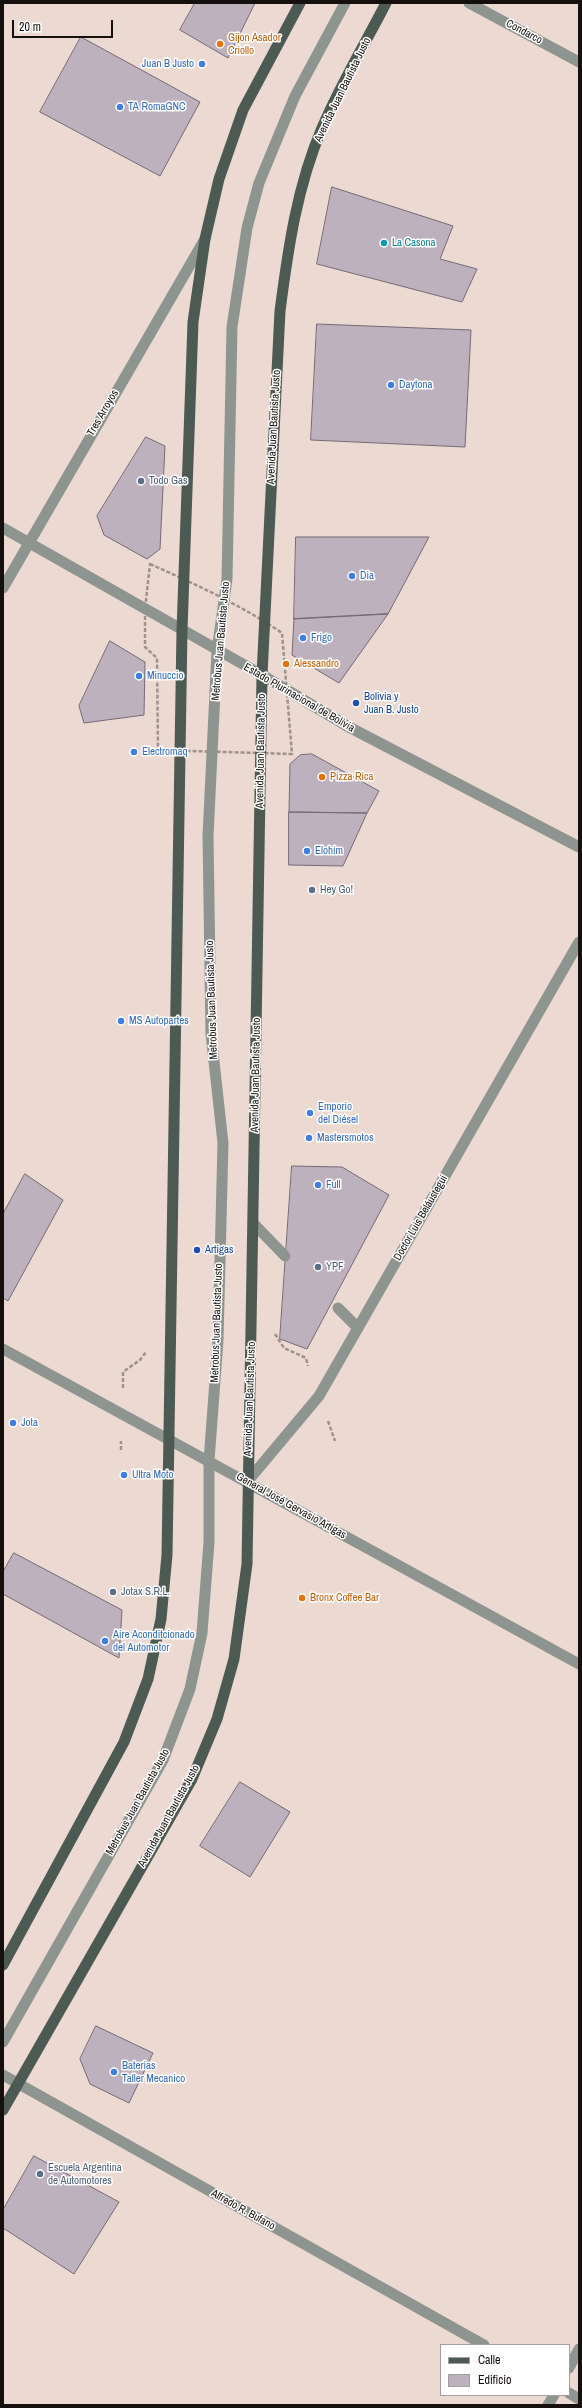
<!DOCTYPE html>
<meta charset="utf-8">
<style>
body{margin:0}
#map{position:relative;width:582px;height:2408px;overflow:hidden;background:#ecdad2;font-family:"Archivo Narrow",sans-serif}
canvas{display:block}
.frame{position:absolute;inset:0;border:4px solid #150f0d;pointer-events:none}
.legend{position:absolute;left:440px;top:2344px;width:130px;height:52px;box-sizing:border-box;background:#fff;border:1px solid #a19f9e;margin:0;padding:5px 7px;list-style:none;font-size:12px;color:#150f0d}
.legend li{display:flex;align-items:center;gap:8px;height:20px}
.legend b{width:20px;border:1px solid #a19f9e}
.scale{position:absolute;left:12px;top:20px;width:101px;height:18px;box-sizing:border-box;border:2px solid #150f0d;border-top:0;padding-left:5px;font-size:12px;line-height:14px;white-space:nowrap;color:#150f0d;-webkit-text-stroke:3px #fff;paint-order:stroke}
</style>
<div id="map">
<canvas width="582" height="2408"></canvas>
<div class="frame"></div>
<ul class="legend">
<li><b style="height:5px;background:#4d5a53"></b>Calle</li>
<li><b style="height:11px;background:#bdb1be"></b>Edificio</li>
</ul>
<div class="scale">20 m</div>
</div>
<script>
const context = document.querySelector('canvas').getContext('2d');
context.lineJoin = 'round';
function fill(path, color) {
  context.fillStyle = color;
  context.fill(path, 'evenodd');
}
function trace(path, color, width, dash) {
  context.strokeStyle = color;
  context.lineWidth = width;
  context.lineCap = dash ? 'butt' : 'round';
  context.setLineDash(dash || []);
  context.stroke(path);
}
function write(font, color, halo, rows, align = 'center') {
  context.font = font + ' "Archivo Narrow",sans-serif';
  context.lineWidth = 3;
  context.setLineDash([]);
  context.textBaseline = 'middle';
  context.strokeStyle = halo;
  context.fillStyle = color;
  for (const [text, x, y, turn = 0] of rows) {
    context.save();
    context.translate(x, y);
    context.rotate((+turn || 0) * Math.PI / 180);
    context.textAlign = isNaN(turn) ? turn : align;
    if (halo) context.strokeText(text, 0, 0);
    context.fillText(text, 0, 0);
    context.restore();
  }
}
const building = new Path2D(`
 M195,3h60l-27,55 -48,-28z
 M81,37l119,65 -40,74 -120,-64z
 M332,187l121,39 -13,33 37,10 -15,33 -145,-38z
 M317,324l154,6 -6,117 -154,-7z
 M146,437l19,9 -5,103 -13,10 -43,-24 -7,-19z
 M296,537h133l-41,77 -94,5z
 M388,614l-49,69 -47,-28 2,-36z
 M110,641l35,21 -1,53 -60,8 -5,-17z
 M312,754l67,37 -12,22 -78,-1 1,-48 10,-9z
 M289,812l78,1 -24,53 -54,-1z
 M292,1166l50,1 47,28 -82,154 -27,-10z
 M25,1174l38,26 -55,101 -5,-3v-84z
 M14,1553l108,57 -3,48 -116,-64v-22z
 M240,1782l50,30 -40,65 -50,-31z
 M96,2026l57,27 -24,50 -39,-19 -10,-25z
 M34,2156l85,46 -45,72 -71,-46v-18z`);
const path = new Path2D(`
 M150,564c45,20 91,41 132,69l10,121 -134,-4 -1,-92 -12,-11v-38z
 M275,1334l9,14 22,10 2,8
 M123,1388v-16l17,-12 6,-8
 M328,1421l7,20
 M121,1450v-9`);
const service = new Path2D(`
 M254,1224l31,32
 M338,1308l20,20
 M3,2042l160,-282 27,-71 12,-56 7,-91v-81l9,-121 5,-197 -12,-109 -3,-198 9,-185 10,-72 5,-252 15,-99 12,-45 36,-87 50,-93`);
const minor = new Path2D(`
 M469,3l110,59
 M3,528l259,147 85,51 232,121
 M3,588l202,-349
 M3,1349l576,315
 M247,1482l72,-86 260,-454
 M3,2075l481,270
 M569,2368l10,-19
 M569,2393l10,6
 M548,2405l6,-10`);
const primary = new Path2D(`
 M3,1965l121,-223 24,-63 13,-60 6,-64 15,-925 11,-308 12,-83 14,-60 24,-69 57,-107
 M3,2110l189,-331 25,-60 17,-60 13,-95 15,-889 18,-364c8,-62 17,-125 42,-183 18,-43 43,-84 64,-125`);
const markers = [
 [220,44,4,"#e8710a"],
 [202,64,4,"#3f7fe0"],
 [120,107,4,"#3f7fe0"],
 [384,243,4,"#0f9aa8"],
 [391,385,4,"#3f7fe0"],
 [141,481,4,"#5c6f8a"],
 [352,576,4,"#3f7fe0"],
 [303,638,4,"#3f7fe0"],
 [286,664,4,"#e8710a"],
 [139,676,4,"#3f7fe0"],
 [356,703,4,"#1a4fb4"],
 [134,752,4,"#3f7fe0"],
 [322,777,4,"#e8710a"],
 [307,851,4,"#3f7fe0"],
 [312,890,4,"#5c6f8a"],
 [121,1021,4,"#3f7fe0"],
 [310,1113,4,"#3f7fe0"],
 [309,1138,4,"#3f7fe0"],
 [318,1185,4,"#3f7fe0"],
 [197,1250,4,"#1a4fb4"],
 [318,1267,4,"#5c6f8a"],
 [13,1423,4,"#3f7fe0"],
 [124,1475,4,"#3f7fe0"],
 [113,1592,4,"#5c6f8a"],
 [302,1598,4,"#e8710a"],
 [105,1641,4,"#3f7fe0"],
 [114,2072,4,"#3f7fe0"],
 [40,2174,4,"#5c6f8a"]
];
const streetNames = [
 ["Condarco",524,32,28],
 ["Avenida Juan Bautista Justo",343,90,-64],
 ["Tres Arroyos",103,413,-60],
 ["Avenida Juan Bautista Justo",274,427,-87],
 ["Metrobus Juan Bautista Justo",221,641,-85],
 ["Estado Plurinacional de Bolivia",299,698,30],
 ["Avenida Juan Bautista Justo",261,751,-89],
 ["Metrobus Juan Bautista Justo",212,1000,-92],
 ["Avenida Juan Bautista Justo",256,1075,-89],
 ["Doctor Luis Beláustegui",421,1218,-60],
 ["Metrobus Juan Bautista Justo",217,1323,-88],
 ["Avenida Juan Bautista Justo",250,1399,-88],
 ["General José Gervasio Artigas",291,1506,29],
 ["Metrobus Juan Bautista Justo",138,1802,-61],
 ["Avenida Juan Bautista Justo",169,1816,-61],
 ["Alfredo R. Bufano",243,2210,29]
];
const foodNames = [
 ["Gijon Asador",228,38],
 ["Criollo",228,51],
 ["Alessandro",294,664],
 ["Pizza Rica",330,777],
 ["Bronx Coffee Bar",310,1598]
];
const shopNames = [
 ["Juan B Justo",194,64,"right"],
 ["TA RomaGNC",128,107],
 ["Daytona",399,385],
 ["Dia",360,576],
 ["Frigo",311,638],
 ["Minuccio",147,676],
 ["Electromaq",142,752],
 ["Elohim",315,851],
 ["MS Autopartes",129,1021],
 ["Emporio",318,1107],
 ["del Diésel",318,1120],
 ["Mastersmotos",317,1138],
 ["Full",326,1185],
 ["Jota",21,1423],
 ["Ultra Moto",132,1475],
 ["Aire Aconditcionado",113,1635],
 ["del Automotor",113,1648],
 ["Baterias",122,2066],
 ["Taller Mecanico",122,2079]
];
const cultureNames = [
 ["La Casona",392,243]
];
const serviceNames = [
 ["Todo Gas",149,481],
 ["Hey Go!",320,890],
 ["YPF",326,1267],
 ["Jotax S.R.L.",121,1592],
 ["Escuela Argentina",48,2168],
 ["de Automotores",48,2181]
];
const transitNames = [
 ["Bolivia y",364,697],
 ["Juan B. Justo",364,710],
 ["Artigas",205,1250]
];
fill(building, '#bdb1be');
trace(building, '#746975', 1);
trace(path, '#9f928c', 2.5, [4, 2]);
trace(service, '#8e9591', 11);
trace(minor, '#8e9591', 11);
trace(primary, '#4d5a53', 11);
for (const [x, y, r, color] of markers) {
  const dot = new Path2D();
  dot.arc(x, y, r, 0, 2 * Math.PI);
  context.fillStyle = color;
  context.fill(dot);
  trace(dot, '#fff', 1.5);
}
write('11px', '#150f0d', '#fff', streetNames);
write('11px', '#c56008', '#fff', foodNames, 'left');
write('11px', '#366cbe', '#fff', shopNames, 'left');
write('11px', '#0d838f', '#fff', cultureNames, 'left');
write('11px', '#4e5e75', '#fff', serviceNames, 'left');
write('11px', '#164399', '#fff', transitNames, 'left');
</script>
